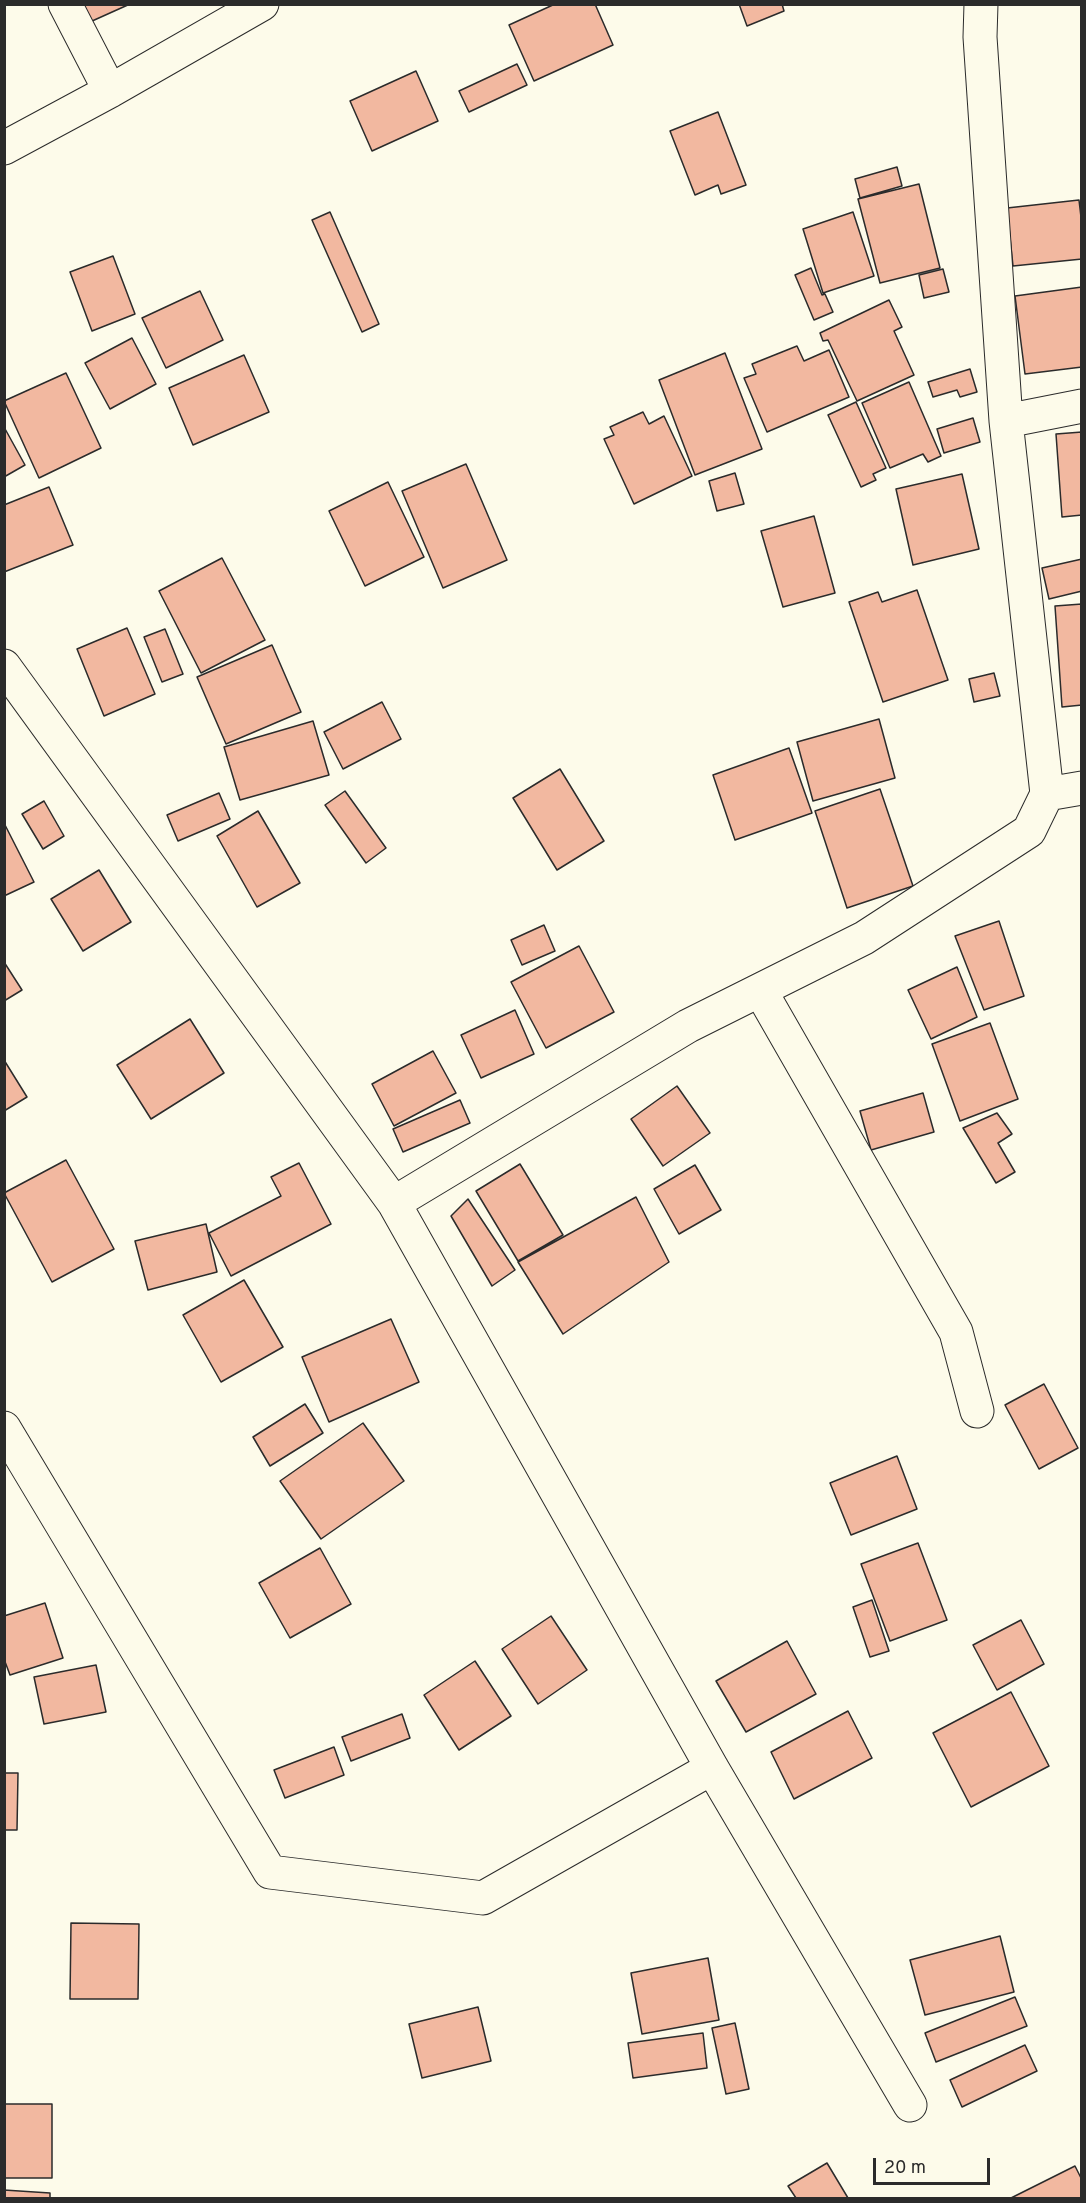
<!DOCTYPE html>
<style>
body{margin:0}
#map{position:relative;width:1086px;height:2203px;overflow:hidden;background:#fdfbea;font-family:Overpass,sans-serif}
canvas{display:block}
.frame{position:absolute;inset:0;border:6px solid #2b2b2b;pointer-events:none}
.scale{position:absolute;left:873px;top:2158px;width:117px;height:27px;box-sizing:border-box;border:3px solid #2b2b2b;border-top:0;padding-left:8px;font-size:18px;line-height:21px;white-space:nowrap;color:#2b2b2b;-webkit-text-stroke:4px #fdfbea;paint-order:stroke}
</style>
<div id="map">
<canvas width="1086" height="2203"></canvas>
<div class="frame"></div>
<div class="scale">20 m</div>
</div>
<script>
const context = document.querySelector('canvas').getContext('2d');
context.lineJoin = 'round';
function fill(path, color) {
  context.fillStyle = color;
  context.fill(path, 'evenodd');
}
function trace(path, color, width, dash) {
  context.strokeStyle = color;
  context.lineWidth = width;
  context.lineCap = dash ? 'butt' : 'round';
  context.setLineDash(dash || []);
  context.stroke(path);
}
const building = new Path2D(`
 M71,4h59l-49,22z
 M555,4h40l18,41 -79,36 -25,-56z
 M739,4h43l2,7 -37,15z
 M517,64l10,21 -58,27 -10,-21z
 M416,71l22,50 -66,30 -22,-50z
 M718,112l28,73 -25,9 -3,-9 -23,10 -25,-64z
 M897,167l5,19 -42,12 -5,-19z
 M919,184l21,84 -60,15 -22,-84z
 M1079,200l3,26v33l-69,7 -6,-58z
 M330,212l49,112 -17,8 -50,-112z
 M853,212l21,64 -51,17 -20,-64z
 M113,256l22,58 -43,17 -22,-59z
 M811,268l11,27 3,-1 8,18 -19,8 -19,-45z
 M943,269l6,23 -25,6 -5,-23z
 M1082,287v80l-57,7 -10,-78z
 M200,291l23,49 -57,28 -24,-50z
 M889,300l13,27 -8,4 20,44 -57,26 -29,-61 -5,1 -3,-8z
 M132,338l24,46 -46,25 -25,-46z
 M797,346l7,15 25,-11 20,47 -82,35 -23,-54 12,-4 -4,-10z
 M725,353l37,96 -67,26 -36,-95z
 M244,355l25,57 -76,33 -24,-57z
 M970,369l7,23 -17,5 -3,-7 -24,7 -5,-15z
 M66,373l35,75 -62,30 -35,-77z
 M909,382l32,74 -13,6 -5,-8 -33,14 -28,-65z
 M856,402l30,66 -13,6 3,6 -15,7 -33,-72z
 M643,412l6,12 15,-8 28,60 -58,28 -30,-65 10,-4 -4,-8z
 M973,418l7,24 -36,11 -7,-24z
 M4,427l21,38 -21,12z
 M1082,432v83l-20,2 -6,-83z
 M466,464l41,96 -64,28 -41,-97z
 M735,473l9,31 -27,7 -8,-30z
 M962,474l17,75 -66,16 -17,-76z
 M388,482l36,75 -59,29 -36,-75z
 M49,487l24,58 -69,27v-67z
 M814,516l21,77 -52,14 -22,-76z
 M222,558l43,82 -64,33 -42,-82z
 M1082,559v32l-33,8 -7,-31z
 M917,590l31,90 -65,22 -34,-100 29,-10 4,10z
 M1082,604v101l-20,2 -7,-101z
 M127,628l28,66 -51,22 -27,-67z
 M165,629l18,45 -21,8 -18,-45z
 M272,645l29,67 -75,32 -29,-67z
 M994,673l6,23 -26,6 -5,-23z
 M382,702l19,37 -58,30 -19,-37z
 M879,719l16,59 -82,23 -16,-59z
 M313,721l16,54 -89,25 -16,-53z
 M789,748l23,65 -77,27 -22,-65z
 M560,769l44,72 -47,29 -44,-72z
 M880,789l33,97 -66,22 -32,-97z
 M345,791l41,57 -20,15 -41,-58z
 M219,793l11,26 -52,22 -11,-26z
 M44,801l20,35 -21,13 -21,-35z
 M258,811l42,72 -43,24 -40,-71z
 M4,823l30,59 -30,14z
 M99,870l32,52 -48,29 -32,-52z
 M999,921l25,75 -40,14 -29,-74z
 M544,925l11,26 -33,14 -11,-25z
 M579,946l35,66 -68,36 -35,-66z
 M4,962l18,28 -18,11z
 M957,967l20,50 -46,22 -23,-49z
 M515,1010l19,44 -53,24 -20,-43z
 M190,1019l34,54 -73,46 -34,-54z
 M990,1023l28,76 -58,22 -28,-77z
 M433,1051l23,42 -62,33 -22,-42z
 M4,1060l23,37 -23,14z
 M677,1086l33,47 -47,33 -32,-47z
 M923,1093l11,39 -63,18 -11,-39z
 M460,1100l10,23 -67,29 -10,-23z
 M997,1113l15,21 -14,9 17,29 -19,11 -33,-55z
 M66,1160l48,89 -62,33 -48,-89z
 M299,1163l32,61 -100,52 -22,-43 72,-37 -10,-19z
 M520,1164l43,71 -45,26 -42,-70z
 M695,1165l26,45 -42,24 -25,-45z
 M636,1197l33,65 -106,72 -45,-72z
 M468,1199l47,71 -23,16 -41,-70z
 M206,1224l11,48 -69,18 -13,-49z
 M244,1280l39,67 -62,35 -38,-67z
 M391,1319l28,63 -90,40 -27,-65z
 M1044,1384l34,64 -39,21 -34,-64z
 M305,1404l18,29 -53,33 -17,-29z
 M363,1423l41,58 -83,58 -41,-58z
 M897,1456l20,53 -66,26 -21,-52z
 M918,1543l29,77 -57,21 -29,-77z
 M320,1548l31,56 -61,34 -31,-55z
 M872,1600l17,51 -19,6 -17,-50z
 M45,1603l18,55 -53,17 -6,-16v-43z
 M551,1616l36,54 -49,34 -36,-55z
 M1021,1620l23,44 -47,26 -24,-45z
 M787,1641l29,53 -70,38 -30,-51z
 M475,1661l36,55 -52,34 -35,-55z
 M96,1665l10,47 -62,12 -10,-47z
 M1011,1692l38,74 -78,41 -38,-74z
 M848,1711l24,47 -78,41 -23,-47z
 M402,1714l8,24 -59,23 -9,-24z
 M334,1747l10,28 -59,23 -11,-28z
 M4,1773h14l-1,57h-13z
 M71,1923l68,1 -1,75h-68z
 M1000,1936l14,56 -89,23 -15,-55z
 M708,1958l11,62 -77,14 -11,-61z
 M1015,1997l12,29 -91,36 -11,-29z
 M478,2007l13,54 -69,17 -13,-54z
 M735,2023l14,66 -23,5 -14,-66z
 M703,2033l4,35 -74,10 -5,-35z
 M1025,2045l12,26 -75,36 -12,-27z
 M4,2104h48v74h-48z
 M827,2163l21,35h-52l-8,-12z
 M1075,2166l7,14v18h-71z
 M4,2190l46,3v5h-46z`);
const minor = new Path2D(`
 M65,4l45,87
 M4,148l106,-57 152,-87
 M1006,421l76,-15
 M4,666l390,537 318,565 198,337
 M1047,794l35,-6
 M760,990l196,342 21,79
 M394,1203l294,-177 176,-88 165,-107 18,-37 -41,-373 -26,-384 1,-33
 M4,1428l266,444 213,26 229,-130`);
fill(building, '#f2b8a0');
trace(building, '#2b2b2b', 1.5);
trace(minor, '#2b2b2b', 35);
trace(minor, '#fdfbea', 33);
</script>
